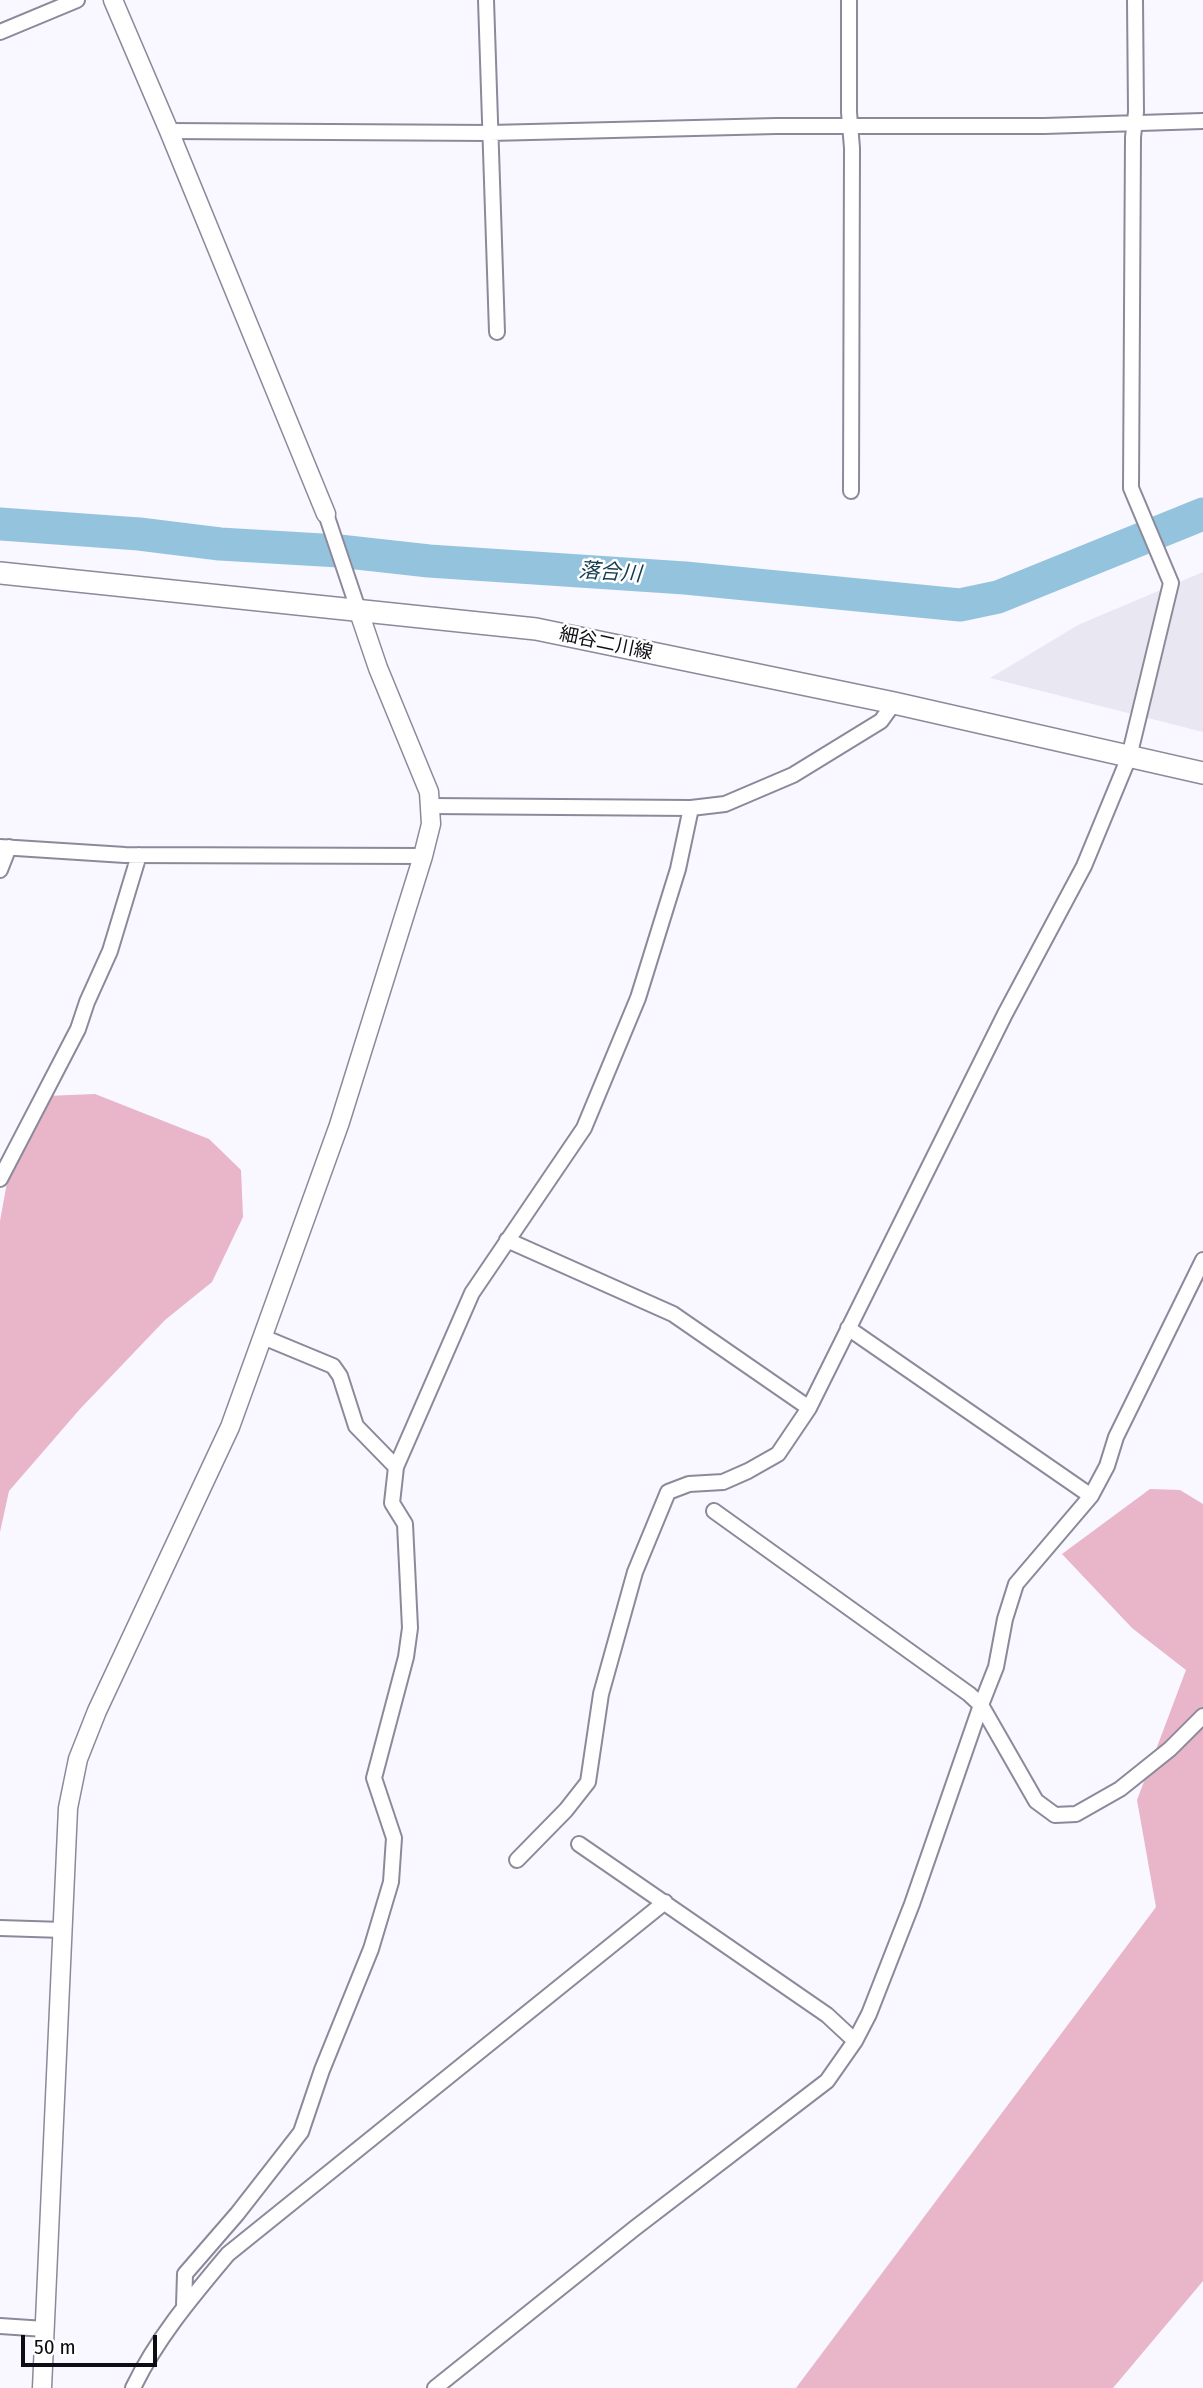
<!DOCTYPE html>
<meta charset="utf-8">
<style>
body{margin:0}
#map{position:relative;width:1203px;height:2388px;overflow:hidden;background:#f9f7ff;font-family:"Fira Sans Condensed",sans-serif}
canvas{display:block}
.scale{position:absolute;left:21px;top:2335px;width:136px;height:32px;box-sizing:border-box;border:4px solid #0e0d13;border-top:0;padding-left:9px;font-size:21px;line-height:24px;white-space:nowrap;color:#0e0d13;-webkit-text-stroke:5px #fff;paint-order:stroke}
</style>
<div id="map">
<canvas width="1203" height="2388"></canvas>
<div class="scale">50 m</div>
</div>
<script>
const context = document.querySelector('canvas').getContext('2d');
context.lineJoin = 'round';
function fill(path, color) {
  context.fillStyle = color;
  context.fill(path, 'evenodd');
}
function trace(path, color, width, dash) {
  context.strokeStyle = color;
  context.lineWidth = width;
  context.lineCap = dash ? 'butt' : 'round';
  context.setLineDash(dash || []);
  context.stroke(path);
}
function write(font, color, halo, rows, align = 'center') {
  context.font = font + ' "Fira Sans Condensed","Noto Sans JP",sans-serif';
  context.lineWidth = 5;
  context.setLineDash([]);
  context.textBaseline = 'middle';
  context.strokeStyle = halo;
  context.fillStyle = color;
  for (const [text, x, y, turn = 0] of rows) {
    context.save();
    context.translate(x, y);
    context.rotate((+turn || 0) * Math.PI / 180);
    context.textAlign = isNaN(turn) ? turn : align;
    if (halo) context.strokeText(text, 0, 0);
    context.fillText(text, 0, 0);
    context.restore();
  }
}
const built = new Path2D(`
 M1203,572v160l-213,-54 88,-53z`);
const forest = new Path2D(`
 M95,1094l114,45 32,31 2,47 -31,65 -47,38 -85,89 -71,82 -9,41v-311l12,-66 34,-59z
 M1150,1489l30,1 23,14v777l-90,107h-317l360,-481 -19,-107 49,-130 -54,-42 -70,-74z`);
const river = new Path2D(`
 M0,524l139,10 81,10 119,7 90,10 256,17 275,27 38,-8 205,-83`);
const minor = new Path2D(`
 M486,0l11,332
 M849,0v112l3,36 -1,343
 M0,32l77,-32
 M169,131l321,2 286,-7h268l159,-5
 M326,514l33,98
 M430,806l261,2 34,-4 68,-29 88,-54 13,-18
 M0,847l125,8 298,1
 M0,870l9,-23
 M0,1179l78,-150 9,-27 23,-51 29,-96
 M507,1240l166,74 136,94
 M848,1328l243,168
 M263,1337l70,29 7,10 16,50 40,41
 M714,1511l255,183 12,11 55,96 19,14 21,-1 44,-25 50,-40 33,-33
 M579,1844l248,171 28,26
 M517,1860l49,-50 22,-28 13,-88 34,-122 33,-80 21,-8 34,-2 25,-11 30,-17 31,-46 196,-394 79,-148 45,-109 42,-174 -40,-95 2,-351 3,-25 -1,-112
 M0,1928l63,2
 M184,2306l1,-32 52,-60 64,-82 21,-62 49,-121 20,-67 3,-44 -20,-60 32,-121 4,-29 -5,-104 -13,-21 4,-36 76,-174 112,-165 54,-130 40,-129 13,-61
 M0,2326l45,3
 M133,2388c24,-50 59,-91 95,-134l437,-352
 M435,2388l200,-160 192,-147 28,-40 14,-27 43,-110 69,-199 15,-38 9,-48 11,-35 75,-88 16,-30 9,-29 87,-177`);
const tertiary = new Path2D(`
 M113,0l56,131 157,383
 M42,2388l26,-580 10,-49 19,-48 133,-284 109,-302 84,-269 8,-32 -2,-32 -51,-124 -19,-56`);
const secondary = new Path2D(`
 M0,573l536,56 358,74 309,70`);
const streetNames = [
 ["細谷二川線",606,644,12]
];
const waterNames = [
 ["落合川",610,573,4]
];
fill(built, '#e9e7f2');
fill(forest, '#e8b6c8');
trace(river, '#94c4dd', 33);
trace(minor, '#8c899a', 18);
trace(tertiary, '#8c899a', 21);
trace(secondary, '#8c899a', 24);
trace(minor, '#fff', 14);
trace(tertiary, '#fff', 18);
trace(secondary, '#fff', 21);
write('19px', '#0e0d13', '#fff', streetNames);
write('italic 21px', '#143c4f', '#fff', waterNames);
</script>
